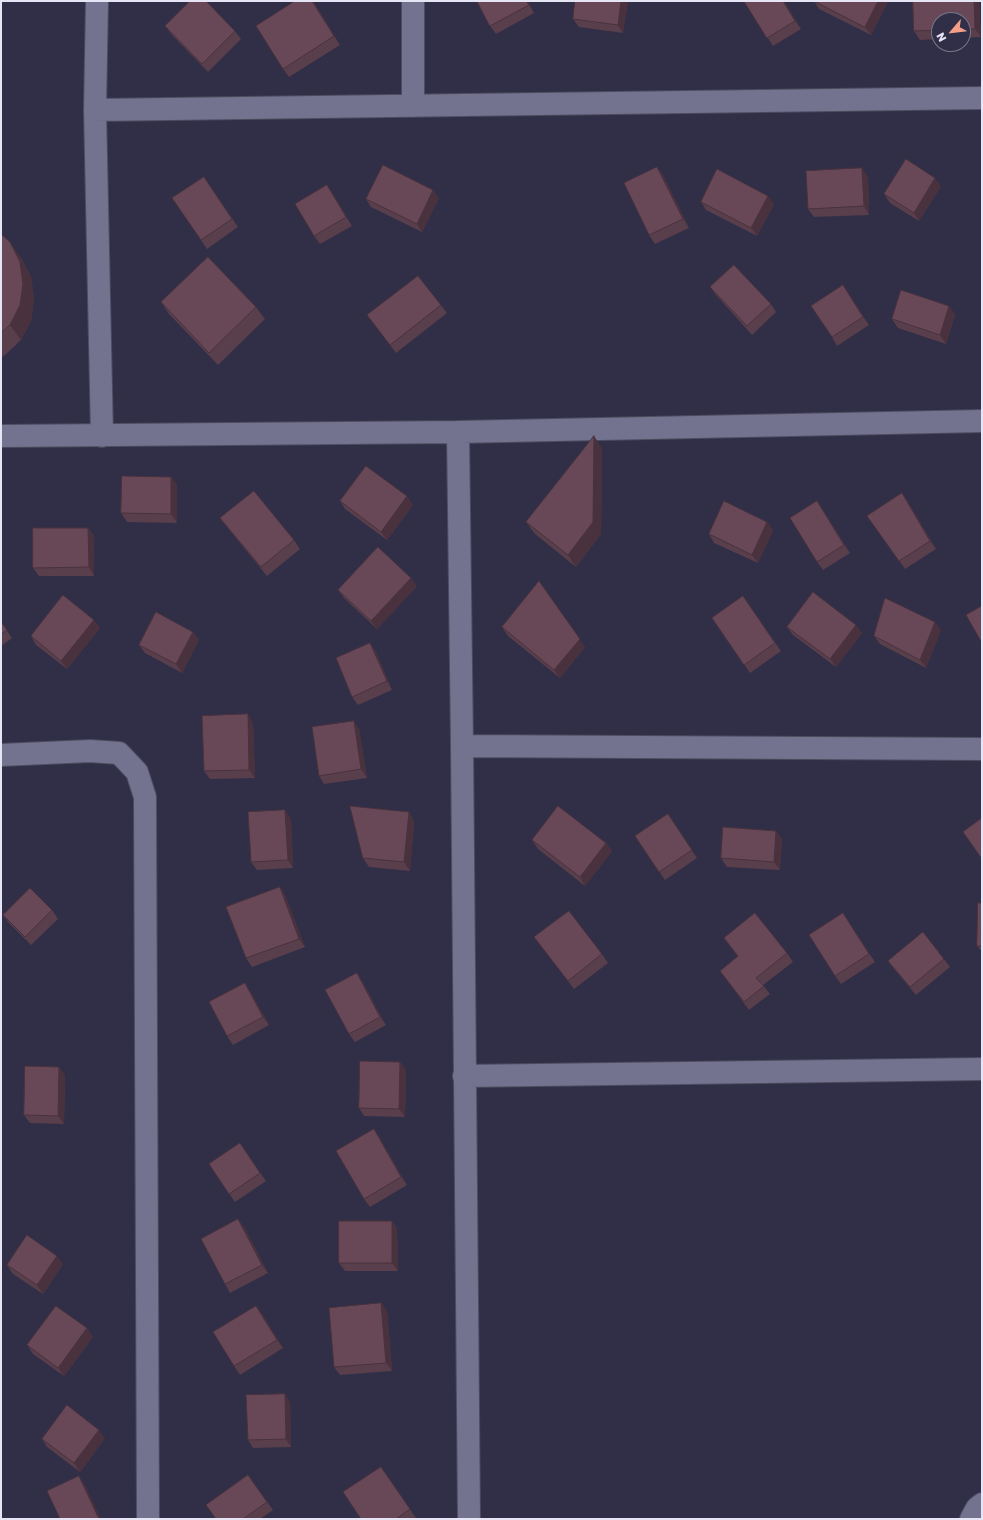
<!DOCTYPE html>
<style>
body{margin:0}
#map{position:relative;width:983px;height:1520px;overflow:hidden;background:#302f47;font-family:"Golos Text",sans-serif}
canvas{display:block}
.frame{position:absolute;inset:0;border:2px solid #e5e5f5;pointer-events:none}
.north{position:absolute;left:931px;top:12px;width:40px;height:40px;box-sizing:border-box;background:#302f47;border:1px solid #78788d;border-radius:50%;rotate:242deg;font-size:11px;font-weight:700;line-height:16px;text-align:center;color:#e5e5f5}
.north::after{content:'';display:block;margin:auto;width:14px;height:18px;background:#f49e8a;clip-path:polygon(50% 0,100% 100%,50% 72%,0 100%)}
</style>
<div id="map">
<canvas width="983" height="1520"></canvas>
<div class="frame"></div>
<div class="north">N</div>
</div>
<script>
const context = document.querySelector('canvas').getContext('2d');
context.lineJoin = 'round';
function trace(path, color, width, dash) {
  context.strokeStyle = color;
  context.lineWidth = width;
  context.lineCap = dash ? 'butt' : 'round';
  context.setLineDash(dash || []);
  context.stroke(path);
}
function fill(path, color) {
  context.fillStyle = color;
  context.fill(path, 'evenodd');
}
const street = new Path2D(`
 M97,1l-2,109 7,326
 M413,106v-105
 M95,110l887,-12
 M458,432l4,314 7,773
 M1,436l457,-4 524,-11
 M462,746l520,3
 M1,755l89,-4 29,2 18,19 8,25 3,722
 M464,1076l518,-7
 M971,1519l6,-11 5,-4`);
const wall = new Path2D(`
 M295,1h18l27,44 -51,32 -6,-8z
 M477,1h51l6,12 -38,21 -6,-8z
 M628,1l-5,32 -44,-6 -6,-8z
 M744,1h40l17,28 -28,17z
 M814,1h74l-17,34 -52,-26z
 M913,1h66l2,36 -18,1v-18h-24v19l-19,1 -6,-9z
 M165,26l70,5 6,8 -33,33 -37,-38z
 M657,167l6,8 26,53 -34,16 -6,-9z
 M204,177l34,50 -31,22 -35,-51z
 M868,177l1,38 -55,2 -6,-8z
 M327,185l6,9 19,32 -32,18 -6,-8z
 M941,186l-22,35 -29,-18 -6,-9z
 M439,198l-17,34 -51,-25 -5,-8z
 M701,202l73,2 -17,32 -51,-26z
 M1,234l20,24 10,19 3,22 -3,22 -10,19 -16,15 -4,2z
 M710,287l61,17 5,8 -24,23 -36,-40z
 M849,294l20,31 -32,21 -5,-9z
 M161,302l95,5 9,12 -47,46 -49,-51z
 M441,305l6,8 -51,40 -29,-38z
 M955,314l-9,30 -48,-16 -6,-9z
 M602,448l-1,86 -25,33 -41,-33 -9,-12z
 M171,477l6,8v38l-50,-1 -6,-9z
 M902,493l6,9 28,47 -31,20 -38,-53z
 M340,501l73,4 -26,35 -42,-31z
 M817,501l6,9 27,43 -27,17 -6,-8z
 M220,518l74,22 6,9 -33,27 -41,-50z
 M767,522l6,8 -15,33 -44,-20 -5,-9z
 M88,528l6,8v40h-55l-6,-8z
 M417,586l-40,43 -33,-31 -6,-8z
 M743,596l38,55 -31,22 -38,-55z
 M1,622l11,16 -11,8z
 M502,627l83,20 -25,31 -52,-42z
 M787,627l75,6 -26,34 -43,-32z
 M100,628l-33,41 -31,-24 -5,-9z
 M941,630l-15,38 -46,-24 -6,-8z
 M193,632l6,8 -17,33 -37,-20 -6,-8z
 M370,643l6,9 16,38 -34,15 -6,-8z
 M253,723l2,55 -45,1 -6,-8z
 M359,729l8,49 -43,6 -5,-8z
 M409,812l5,9 -4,50 -41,-4 -6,-9z
 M668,814l29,44 -32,22 -30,-44z
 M291,819l2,49 -36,2 -6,-8z
 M776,831l6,8 -2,31 -53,-3 -6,-9z
 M532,840l74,3 6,8 -27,35 -47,-37z
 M280,887l5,8 20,52 -53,20 -6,-9z
 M982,903v49l-5,-6z
 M52,910l6,9 -27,26 -22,-22 -6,-8z
 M843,913l32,49 -34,22 -6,-8z
 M534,937l68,17 6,9 -34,26z
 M724,938l63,15 6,9 -30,23 7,9 -21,16 -29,-39 18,-14z
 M944,959l6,8 -34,28 -22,-26 -6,-8z
 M362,981l24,44 -31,17 -6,-8z
 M245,983l5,8 19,34 -36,20 -6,-9z
 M400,1062l6,8 -1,47 -41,-1 -5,-8z
 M65,1075l-1,49 -34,-1 -6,-8z
 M374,1129l5,8 28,48 -37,22 -6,-8z
 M240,1143l26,38 -31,21 -26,-38z
 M392,1221l5,8 1,42h-53l-6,-8z
 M244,1227l24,46 -38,20 -5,-9z
 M63,1264l-20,30 -30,-20 -6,-9z
 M381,1303l6,8 5,60 -52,4 -6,-8z
 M256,1306l6,8 21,34 -43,27 -6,-9z
 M87,1328l6,9 -29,39 -31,-22 -6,-9z
 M290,1402l1,45 -38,1 -5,-8z
 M105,1438l-25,34 -33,-25 -5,-8z
 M381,1467l35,51 -2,1h-53z
 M248,1475l25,35 -13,9h-45z`);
const shadedWall = new Path2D(`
 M312,1h1l27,44 -6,-9z
 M526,1h2l6,12 -5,-8z
 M621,1h7l-5,32 -5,-8z
 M783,1h1l17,28 -6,-8z
 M878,1h10l-17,34 -6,-8z
 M974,1h5l2,36 -6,-8z
 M657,167l6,8 26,53 -6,-9z
 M862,168l6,9 1,38 -5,-9z
 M935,178l6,8 -22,35 -5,-8z
 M327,185l6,9 19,32 -6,-9z
 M433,190l6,8 -17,34 -5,-8z
 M768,196l6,8 -17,32 -6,-8z
 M10,242l11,16 10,19 3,22 -3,22 -10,19 -11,-15z
 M843,285l6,9 20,31 -6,-8z
 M949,306l6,8 -9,30 -6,-9z
 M594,436l8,12 -1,86 -25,33 -8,-12z
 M171,477l6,8v38l-6,-9z
 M902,493l6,9 28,47 -6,-8z
 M407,496l6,9 -26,35 -6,-8z
 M817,501l6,9 27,43 -6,-8z
 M767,522l6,8 -15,33 -6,-8z
 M88,528l6,8v40l-5,-9z
 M411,578l6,8 -40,43 -6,-8z
 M539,581l46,66 -25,31 -6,-8z
 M94,620l6,8 -33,41 -6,-8z
 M935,622l6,8 -15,38 -6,-8z
 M856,625l6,8 -26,34 -6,-8z
 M193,632l6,8 -17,33 -6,-9z
 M370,643l6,9 16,38 -5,-9z
 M248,714l5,9 2,55 -6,-8z
 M354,721l5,8 8,49 -6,-9z
 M285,810l6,9 2,49 -5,-8z
 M409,812l5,9 -4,50 -6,-9z
 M776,831l6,8 -2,31 -6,-8z
 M606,843l6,8 -27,35 -5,-9z
 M280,887l5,8 20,52 -6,-8z
 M357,973l5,8 24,44 -6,-8z
 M245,983l5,8 19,34 -6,-8z
 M400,1062l6,8 -1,47 -6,-8z
 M59,1067l6,8 -1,49 -6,-8z
 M374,1129l5,8 28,48 -6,-8z
 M238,1219l6,8 24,46 -6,-8z
 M392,1221l5,8 1,42 -6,-8z
 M57,1256l6,8 -20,30 -6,-9z
 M381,1303l6,8 5,60 -6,-8z
 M256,1306l6,8 21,34 -6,-8z
 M87,1328l6,9 -29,39 -6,-8z
 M285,1394l5,8 1,45 -5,-8z
 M99,1430l6,8 -25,34 -6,-9z
 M79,1476l6,9 16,34h-2z`);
const building = new Path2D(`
 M190,1h16l29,30 -33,33 -37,-38z
 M295,1h17l22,35 -51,33 -27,-43z
 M477,1h49l3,4 -39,21z
 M575,1h46l-3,24 -45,-6z
 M744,1h39l12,20 -28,17z
 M814,1h64l-13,26z
 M913,1h61l1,28h-12v-9h-24v10l-25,1z
 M906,159l29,19 -21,35 -30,-19z
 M383,165l50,25 -16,34 -51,-25z
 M657,167l26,52 -34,16 -25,-52z
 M862,168l2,38 -56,3 -2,-38z
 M717,169l51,27 -17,32 -50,-26z
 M204,177l28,42 -31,21 -29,-42z
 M327,185l19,32 -32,19 -19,-32z
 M1,234l9,8 10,20 3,22 -3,21 -10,20 -9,8z
 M208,257l48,50 -47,46 -48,-51z
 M734,265l37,39 -24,22 -37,-39z
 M418,276l23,29 -51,40 -23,-30z
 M843,285l20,32 -31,20 -21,-31z
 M901,290l48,16 -9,29 -48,-16z
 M594,436l-1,86 -25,33 -42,-33z
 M366,466l41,30 -26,36 -41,-31z
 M122,476l49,1v37l-50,-1z
 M254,491l40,49 -33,27 -41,-49z
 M902,493l28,48 -31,20 -32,-45z
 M724,501l43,21 -15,33 -43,-21z
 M817,501l27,44 -27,17 -27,-44z
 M33,528h55l1,39 -56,1z
 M378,547l33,31 -40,43 -33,-31z
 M539,581l41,58 -26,31 -52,-43z
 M813,592l43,33 -26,34 -43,-32z
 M63,595l31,25 -33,41 -30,-25z
 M743,596l32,47 -31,22 -32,-47z
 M885,598l50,24 -15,38 -46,-24z
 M982,606v37l-16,-28z
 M156,612l37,20 -17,32 -37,-19z
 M1,622l6,8 -6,4z
 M370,643l17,38 -35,16 -16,-39z
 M248,714l1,56 -45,1 -2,-55z
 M354,721l7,48 -42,7 -7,-49z
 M350,806l59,6 -5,50 -41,-4z
 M558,806l48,37 -26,34 -48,-37z
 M285,810l3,50 -37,2 -3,-50z
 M668,814l24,36 -33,22 -24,-36z
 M982,818v41l-19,-27z
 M723,827l53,4 -2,31 -53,-4z
 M280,887l19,52 -53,19 -20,-51z
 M30,888l22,22 -27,27 -22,-22z
 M978,903h4v43h-5z
 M569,911l33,43 -34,27 -34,-44z
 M755,913l32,40 -31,25 8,8 -20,16 -24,-31 18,-15 -14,-18z
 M843,913l26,41 -34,22 -26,-41z
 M923,932l21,27 -34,28 -22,-26z
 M357,973l23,44 -31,17 -24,-44z
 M245,983l18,34 -36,19 -18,-34z
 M360,1061l40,1 -1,47 -40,-1z
 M25,1066l34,1 -1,49 -34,-1z
 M374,1129l27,48 -37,22 -28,-48z
 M240,1143l20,30 -31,21 -20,-30z
 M238,1219l24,46 -37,19 -24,-45z
 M339,1221h53v42h-53z
 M27,1235l30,21 -20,29 -30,-20z
 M381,1303l5,60 -52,4 -5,-59z
 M56,1306l31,22 -29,40 -31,-23z
 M256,1306l21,34 -43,26 -21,-34z
 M285,1394l1,45 -38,1 -2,-45z
 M67,1405l32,25 -25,33 -32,-24z
 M381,1467l29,42 -14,10h-35l-18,-27z
 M248,1475l19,27 -24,17h-27l-10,-14z
 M79,1476l20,43h-39l-13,-28z`);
trace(street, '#4d4c60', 24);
trace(street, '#74738f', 22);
fill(wall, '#593e4b');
fill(shadedWall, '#49323d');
fill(building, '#684857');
trace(building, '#49323d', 1);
</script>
